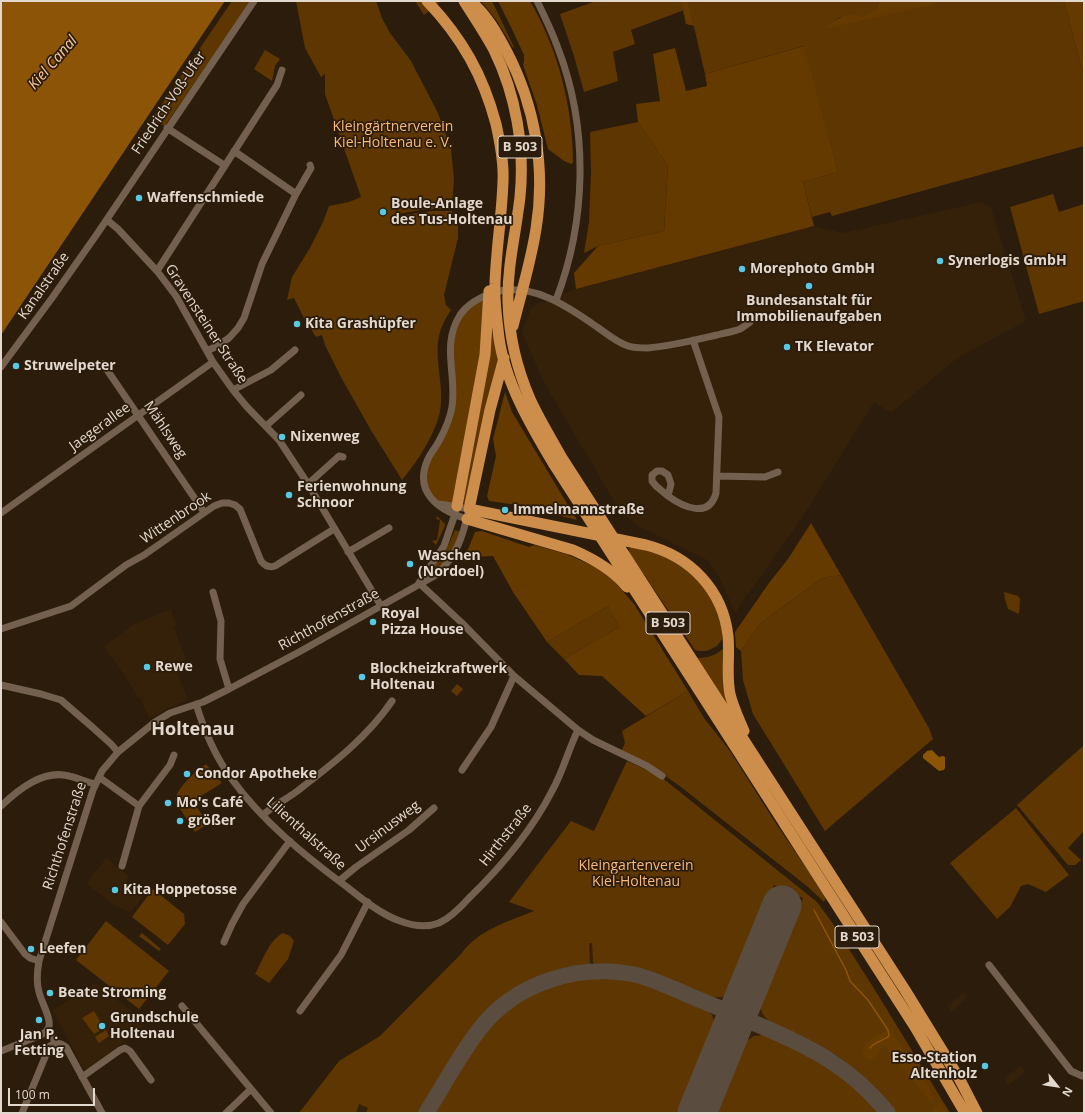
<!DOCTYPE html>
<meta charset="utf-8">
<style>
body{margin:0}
#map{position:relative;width:1085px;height:1114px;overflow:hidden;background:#2c1c0c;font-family:"Open Sans",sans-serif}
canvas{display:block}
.frame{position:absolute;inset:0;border:2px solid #e3d8ce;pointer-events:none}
.north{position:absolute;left:1037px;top:1066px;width:40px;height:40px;-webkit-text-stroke:3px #2c1c0c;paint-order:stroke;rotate:120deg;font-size:11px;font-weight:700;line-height:16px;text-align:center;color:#e3d8ce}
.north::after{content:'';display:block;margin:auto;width:14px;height:18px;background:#e3d8ce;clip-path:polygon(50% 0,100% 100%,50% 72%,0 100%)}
.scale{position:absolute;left:8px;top:1088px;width:87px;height:18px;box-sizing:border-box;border:2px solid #e3d8ce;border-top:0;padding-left:5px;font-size:12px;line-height:14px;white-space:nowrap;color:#e3d8ce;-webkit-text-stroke:3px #2c1c0c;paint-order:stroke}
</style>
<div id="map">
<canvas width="1085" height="1114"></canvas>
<div class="frame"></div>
<div class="north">N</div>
<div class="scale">100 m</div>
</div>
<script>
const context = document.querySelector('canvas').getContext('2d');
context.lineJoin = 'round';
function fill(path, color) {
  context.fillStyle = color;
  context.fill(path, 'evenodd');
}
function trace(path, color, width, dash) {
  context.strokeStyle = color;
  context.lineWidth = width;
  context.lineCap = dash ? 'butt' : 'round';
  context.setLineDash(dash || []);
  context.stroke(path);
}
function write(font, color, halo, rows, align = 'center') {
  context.font = font + ' "Open Sans",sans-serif';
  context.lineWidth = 3.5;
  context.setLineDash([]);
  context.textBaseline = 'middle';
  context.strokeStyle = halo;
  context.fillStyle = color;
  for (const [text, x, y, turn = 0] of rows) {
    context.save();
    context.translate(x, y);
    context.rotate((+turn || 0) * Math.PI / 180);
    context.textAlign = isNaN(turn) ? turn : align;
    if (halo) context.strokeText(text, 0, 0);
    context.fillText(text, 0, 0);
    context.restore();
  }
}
const built = new Path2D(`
 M981,202l10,5 35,114 -67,36 -68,56 -17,-11 -70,113 -69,98 -15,-35 -13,-18 -65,-32 -21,-15 -77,-130 -22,-51 9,-24 13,-7 32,-12 238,-63 29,7z
 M171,609l6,17 -3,1 12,33 -11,5 13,35 -22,9 -17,10 -9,-22 -3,1 -4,-10 -29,-42 30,-22z
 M106,858l23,19 -3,4 18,14 -13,17 -7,-2 -8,-4 -30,-22z
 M783,874l34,28 14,19 44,69 75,123h-617l143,-137z
 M94,982l52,40 -8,10 -53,39 -33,-61 37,-22z
 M963,992l4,6 -16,14 -4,-5z
 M1020,1066l5,6 -17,13 -4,-6z`);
const green = new Path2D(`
 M232,1h19l-86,125 -14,-6z
 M296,1h80l6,17 8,15 21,28 27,52 13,36 3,30 -2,30h-25l-29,5 -3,-19 2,21 35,-5h20l1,9 5,-1v19l-14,57 2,10 5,5c-3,5 -6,9 -8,14 -12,25 0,53 -2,79 -1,25 -23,58 -39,77l-30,-48 -30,-53 -17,-34 -3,-10 -6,2 -12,-19 -10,-20 -7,2 5,-23 18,-29 13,-26 6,-16 20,-4 12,-5 -36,-103v-20l-4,3 -16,-29z
 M415,1h26l-17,14z
 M481,1h11l22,46 -1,1 -16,-27z
 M596,1h85l3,9 -53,20 4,14 -22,8 5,29 -34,11 -10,-36 -14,-42z
 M688,1h191c-1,7 -9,14 -16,16 -6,2 -16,0 -23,0l-14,11 108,-25 -1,-2h131l20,76v69l-252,70 -2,-4 -18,5 -9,-35 35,-10 -35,-126 -98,28z
 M265,50l15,9 -5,7 -3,15 -18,-12z
 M638,122l30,44 -4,65 -66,15 -14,7 5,-31 2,-50 -1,-40z
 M1053,194l6,18 25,-8v97l-45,13 -29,-107z
 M492,321l8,33 -34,150 -3,-1z
 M437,516l7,7 1,3 -9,19 -4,-4 5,-1 3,-20 -4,-1z
 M455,530l6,2c-7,16 -15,31 -28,41l-2,-1 16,-24z
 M634,546l45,15 32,33 11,33v12l-5,7 -10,5h-9l-3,-1 -50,-74 -16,-21 -1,-4 2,-4z
 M841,575l88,153 4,11 -108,92 -72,-117 -10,-34 -2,-29 10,-15 11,-14 60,-44z
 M1004,592l14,4 2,3 -1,15 -11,-5 -3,-10z
 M608,606l11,21 -55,32 -17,-17z
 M725,647l7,65 -37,-54c12,0 21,-2 30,-11z
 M457,684l6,5 -6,7 -6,-5z
 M688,691l16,27 26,33 43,68 53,78 -2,5 -16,-15 -127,-100 -21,-15 -39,-20 4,-9 -3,-12z
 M1084,745v86l-16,17 13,12 -6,5h-7l-51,-60z
 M627,761l33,15 157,126 14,19 44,69 75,123h-53c-13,-19 -39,-42 -58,-56 -13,-9 -29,-17 -43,-24 -10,-4 -23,-7 -30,-15 -4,-4 -5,-9 -7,-14l44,-106 -29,-13 -44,107 -8,5 -12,1 -61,-25 -29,-6 -24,-1 -3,-4 -1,-19h-3l1,20 -1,3c-14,3 -29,4 -42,9 -67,26 -91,81 -127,138h-54l2,-5 -9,-4 -3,9h-57l40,-52 41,-25 81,-82c17,-24 46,-32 73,-43l-25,-9 62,-81 23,10z
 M206,764l16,19 -29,18 15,23 -13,8 -20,-31c1,-13 21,-30 31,-37z
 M1016,808l53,67 -23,17 -18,-8 -7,2 -11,21 -13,12 -47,-56z
 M153,889l31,25 1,10 -17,21 -36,-28z
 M106,921l63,50 -30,38 -63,-49z
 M142,933l19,16 -2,2 -20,-15z
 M283,933l7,3 4,5 -6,18 -19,24 -14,-9c8,-14 14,-34 28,-41z
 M588,978h28l13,2 17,4 26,10 30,12 5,4 5,5 2,6 1,6 -36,86h-246c16,-25 30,-51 47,-75 20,-27 54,-51 87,-57 7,-2 14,-2 21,-3z
 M94,1011l10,17 -10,6 -12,-16z
 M106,1030l3,6 -10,7 -4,-6z
 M764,1035l6,2c41,19 79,40 108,76h-165l29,-69 12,-8z`);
const forest = new Path2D(`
 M498,1h32c28,48 43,106 43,162l-2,1 -7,-3 -16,-12 -11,-44 -14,-40 1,-4v-6l-13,-28z
 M681,1h7l6,25 -8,-2z
 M879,1h54l3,3 -112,25c12,-10 25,-19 39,-12 7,-4 15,-8 16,-16z
 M1064,1h20v76z
 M804,46l34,126 -35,10 11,44 -238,63 -2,-16 24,-27 66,-15 4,-65 -30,-44 -2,-18 24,-3 -7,-47 22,-6 11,43 21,-5 -2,-12z
 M485,295l3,11 -31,200 -11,-1 -16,-8 -7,-19 29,-72 -2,-51 11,-41z
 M505,392l7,20 65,108 -60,-15 -28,-4 -2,-5 9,-40 -3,-17z
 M811,523l30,52 -19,3 -60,44 -11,14 -10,15 -5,-4 -1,-15 34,-49 19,-24z
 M482,531l47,16 5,-2 32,9 30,13 18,14 20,23 54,87 -42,25 -44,-40 -23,-1 -15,-16 55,-32 -11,-21 -61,36 -34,-50 -20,-36 -17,1 -10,5 -4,-2 7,-13 6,-15z
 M888,1030l4,4c16,20 34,41 42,65l-3,3 -36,-42 -10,-15c-5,4 -7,11 -12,15l-5,-1 -6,-6c0,-11 17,-18 26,-23z
 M940,1102l2,2 6,9h-14l-2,-3z`);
const water = new Path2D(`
 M4,1h221l-224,334v-331z
 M932,750l7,7 4,-1 2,1v11l-1,2 -5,1 -16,-13v-3l4,-4z`);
const stream = new Path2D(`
 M814,910l32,60 4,11 18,19 20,30 1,6c-6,5 -15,6 -19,12`);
const taxiway = new Path2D(`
 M726,1045c6,-10 15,-25 28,-22 55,23 96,43 134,90
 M426,1113c18,-28 35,-61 56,-87 35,-43 95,-62 150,-52 16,3 30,10 45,16 15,7 30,13 45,19 13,12 3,32 -2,46`);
const runway = new Path2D(`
 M697,1113l85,-208`);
const minor = new Path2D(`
 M537,1c8,16 16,33 22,50 30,80 27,171 -3,249
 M167,128l57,37
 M234,151l62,43
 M107,220l11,9 39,42 19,25 37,66 20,28 14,17 32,33 29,44 73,122
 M157,271l120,-186 5,-15
 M207,351l10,-5 12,-8 9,-10 6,-10 18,-54 34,-70 15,-26 -1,-3
 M103,364l101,148
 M1,367l51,-69 45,-64 157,-233
 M233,390l38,-20 24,-20
 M266,426l35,-31
 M717,476l48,1 13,-5
 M308,484l31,-28 4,1
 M668,496l-12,-10 -4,-5v-6l5,-4h5l6,4 3,9 -3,12c15,11 41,23 48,-3l3,-76 -26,-77
 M1,513l212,-151
 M467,519c-29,-9 -54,-27 -39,-60 3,-7 8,-12 11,-18 6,-11 11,-22 13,-34 5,-32 -11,-62 8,-92 7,-10 20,-18 32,-22 38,-12 74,12 105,34 9,6 19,15 31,19 6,2 13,2 20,2 23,-2 47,-8 69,-13 7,-2 16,-3 23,-6 4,-2 7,-5 10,-7
 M348,552l41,-24
 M419,583l43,40 52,53 64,54 15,10 54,26 15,10
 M419,583l25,-37 12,-35
 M213,592l8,29 -1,38 9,30
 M1,629l70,-23 55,-41 18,-10 70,-49 8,-3h7l6,2 5,4 21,52c4,5 8,7 14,5l59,-37
 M1,685l40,9 20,6 30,26 20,18 7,8
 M196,704c8,26 19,52 35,74 31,43 74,78 116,109 15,12 35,28 53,34 13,5 26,7 39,2 11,-5 22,-16 30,-25 32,-31 62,-66 83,-107 11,-19 16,-41 26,-61
 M462,770l29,-43 23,-51
 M99,777l40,29
 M1,806c17,-16 42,-37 68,-30 9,2 17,6 26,8
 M263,815c10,-9 22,-15 33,-23 35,-27 71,-54 96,-91
 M122,866l17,-60 31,-41 4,-10
 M339,881l17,-14 53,-37 25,-22
 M1,922l24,32 5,4 9,3
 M224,942l8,-18 11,-20 47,-63
 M989,965l82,106 11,5 2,-1
 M182,1006l89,107
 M300,1011l41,-56 27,-53
 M48,1030l8,13
 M56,1043l5,1 5,3 36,66
 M1,1051l40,-16c4,-2 7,-5 8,-9 2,-8 -8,-25 -10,-34 -3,-10 -2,-20 0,-31l54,-171 9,-19 16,-19 37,-30 15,-9 33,-11 26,-13 70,-37 137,-77c21,-19 27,-39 33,-66l-23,-4 -8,-1
 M82,1077l38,-27 5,-2 5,3 21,29
 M22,1113l26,-63 2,-4 6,-3
 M226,1113l25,-24`);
const highway = new Path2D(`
 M427,1c35,37 56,74 69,123 4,18 8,38 7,57 -1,34 -7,69 -8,103 -1,18 2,36 4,54 6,44 32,88 54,125l362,564 50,86
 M464,1c10,16 21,32 30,49 22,45 31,97 26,147 -4,35 -13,70 -12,105 1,33 9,67 22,97 9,20 21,39 32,59l343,532 54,88 18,35
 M470,1c16,12 28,34 37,51 28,54 39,116 29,177 -5,32 -15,65 -23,97
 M504,358l-14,52 -21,99 177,36c44,11 77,45 82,91 2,20 -2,39 2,58 3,13 9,25 14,37
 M457,506l28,-151 4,-64
 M467,519l106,31c21,9 40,20 54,37`);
const markers = [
 [139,198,4,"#57c9e3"],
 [383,212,4,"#57c9e3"],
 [940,261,4,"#57c9e3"],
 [742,269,4,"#57c9e3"],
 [809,286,4,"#57c9e3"],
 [297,324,4,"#57c9e3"],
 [787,347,4,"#57c9e3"],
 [16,366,4,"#57c9e3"],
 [282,437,4,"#57c9e3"],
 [289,495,4,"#57c9e3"],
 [505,510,4,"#57c9e3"],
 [410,564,4,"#57c9e3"],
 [373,622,4,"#57c9e3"],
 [147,667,4,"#57c9e3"],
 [362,677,4,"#57c9e3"],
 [187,774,4,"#57c9e3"],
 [168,803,4,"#57c9e3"],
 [180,821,4,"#57c9e3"],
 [115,890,4,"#57c9e3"],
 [31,949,4,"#57c9e3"],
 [50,993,4,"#57c9e3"],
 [39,1020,4,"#57c9e3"],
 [102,1026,4,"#57c9e3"],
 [985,1066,4,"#57c9e3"]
];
const shields = [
 [520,147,44],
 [668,623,44],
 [857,937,44]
];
const shieldNames = [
 ["B 503",520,147],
 ["B 503",668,623],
 ["B 503",857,937]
];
const streetNames = [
 ["Friedrich-Voß-Ufer",169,103,-56],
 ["Kanalstraße",44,286,-55],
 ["Gravensteiner Straße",206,324,57],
 ["Jaegerallee",100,427,-36],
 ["Mählsweg",165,430,56],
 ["Wittenbrook",176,518,-34],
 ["Richthofenstraße",329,620,-29],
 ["Ursinusweg",388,827,-37],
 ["Lilienthalstraße",306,834,42],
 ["Hirthstraße",506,835,-52],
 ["Richthofenstraße",65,836,-72]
];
const parkNames = [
 ["Kleingärtnerverein",393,127],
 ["Kiel-Holtenau e. V.",393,143],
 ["Kleingartenverein",636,866],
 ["Kiel-Holtenau",636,882]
];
const poiNames = [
 ["Waffenschmiede",147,198],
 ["Boule-Anlage",391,204],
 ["des Tus-Holtenau",391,220],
 ["Synerlogis GmbH",948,261],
 ["Morephoto GmbH",750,269],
 ["Bundesanstalt für",809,301,"center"],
 ["Immobilienaufgaben",809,317,"center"],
 ["Kita Grashüpfer",305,324],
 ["TK Elevator",795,347],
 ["Struwelpeter",24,366],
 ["Nixenweg",290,437],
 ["Ferienwohnung",297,487],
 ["Schnoor",297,503],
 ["Immelmannstraße",513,510],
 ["Waschen",418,556],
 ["(Nordoel)",418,572],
 ["Royal",381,614],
 ["Pizza House",381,630],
 ["Rewe",155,667],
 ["Blockheizkraftwerk",370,669],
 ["Holtenau",370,685],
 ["Condor Apotheke",195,774],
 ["Mo's Café",176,803],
 ["größer",188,821],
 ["Kita Hoppetosse",123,890],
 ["Leefen",39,949],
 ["Beate Stroming",58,993],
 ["Grundschule",110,1018],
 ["Holtenau",110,1034],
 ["Jan P.",39,1035,"center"],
 ["Fetting",39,1051,"center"],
 ["Esso-Station",977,1058,"right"],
 ["Altenholz",977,1074,"right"]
];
const waterNames = [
 ["Kiel Canal",53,63,-49]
];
const districtNames = [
 ["Holtenau",193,730]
];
fill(built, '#352009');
fill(green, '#5e3602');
fill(forest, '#643a01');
fill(water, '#8c5407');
trace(stream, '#8c5407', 1.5);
trace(taxiway, '#5a4c3e', 16);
trace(runway, '#5a4c3e', 39);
trace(minor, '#73604e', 7);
trace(highway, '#cd8e4c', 11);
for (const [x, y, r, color] of markers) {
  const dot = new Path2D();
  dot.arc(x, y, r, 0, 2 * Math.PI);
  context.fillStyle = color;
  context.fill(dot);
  trace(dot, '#2c1c0c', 1.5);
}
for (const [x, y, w] of shields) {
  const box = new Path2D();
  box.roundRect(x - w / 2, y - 11, w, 22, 3);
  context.fillStyle = '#2c1c0c';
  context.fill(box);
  trace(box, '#e3d8ce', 1);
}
write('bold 13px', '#e3d8ce', null, shieldNames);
write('14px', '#e3d8ce', '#2c1c0c', streetNames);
write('14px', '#f9b978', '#2c1c0c', parkNames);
write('bold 14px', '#e3d8ce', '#2c1c0c', poiNames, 'left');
write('italic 15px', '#f8c798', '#2c1c0c', waterNames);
write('bold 18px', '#e3d8ce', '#2c1c0c', districtNames);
</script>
